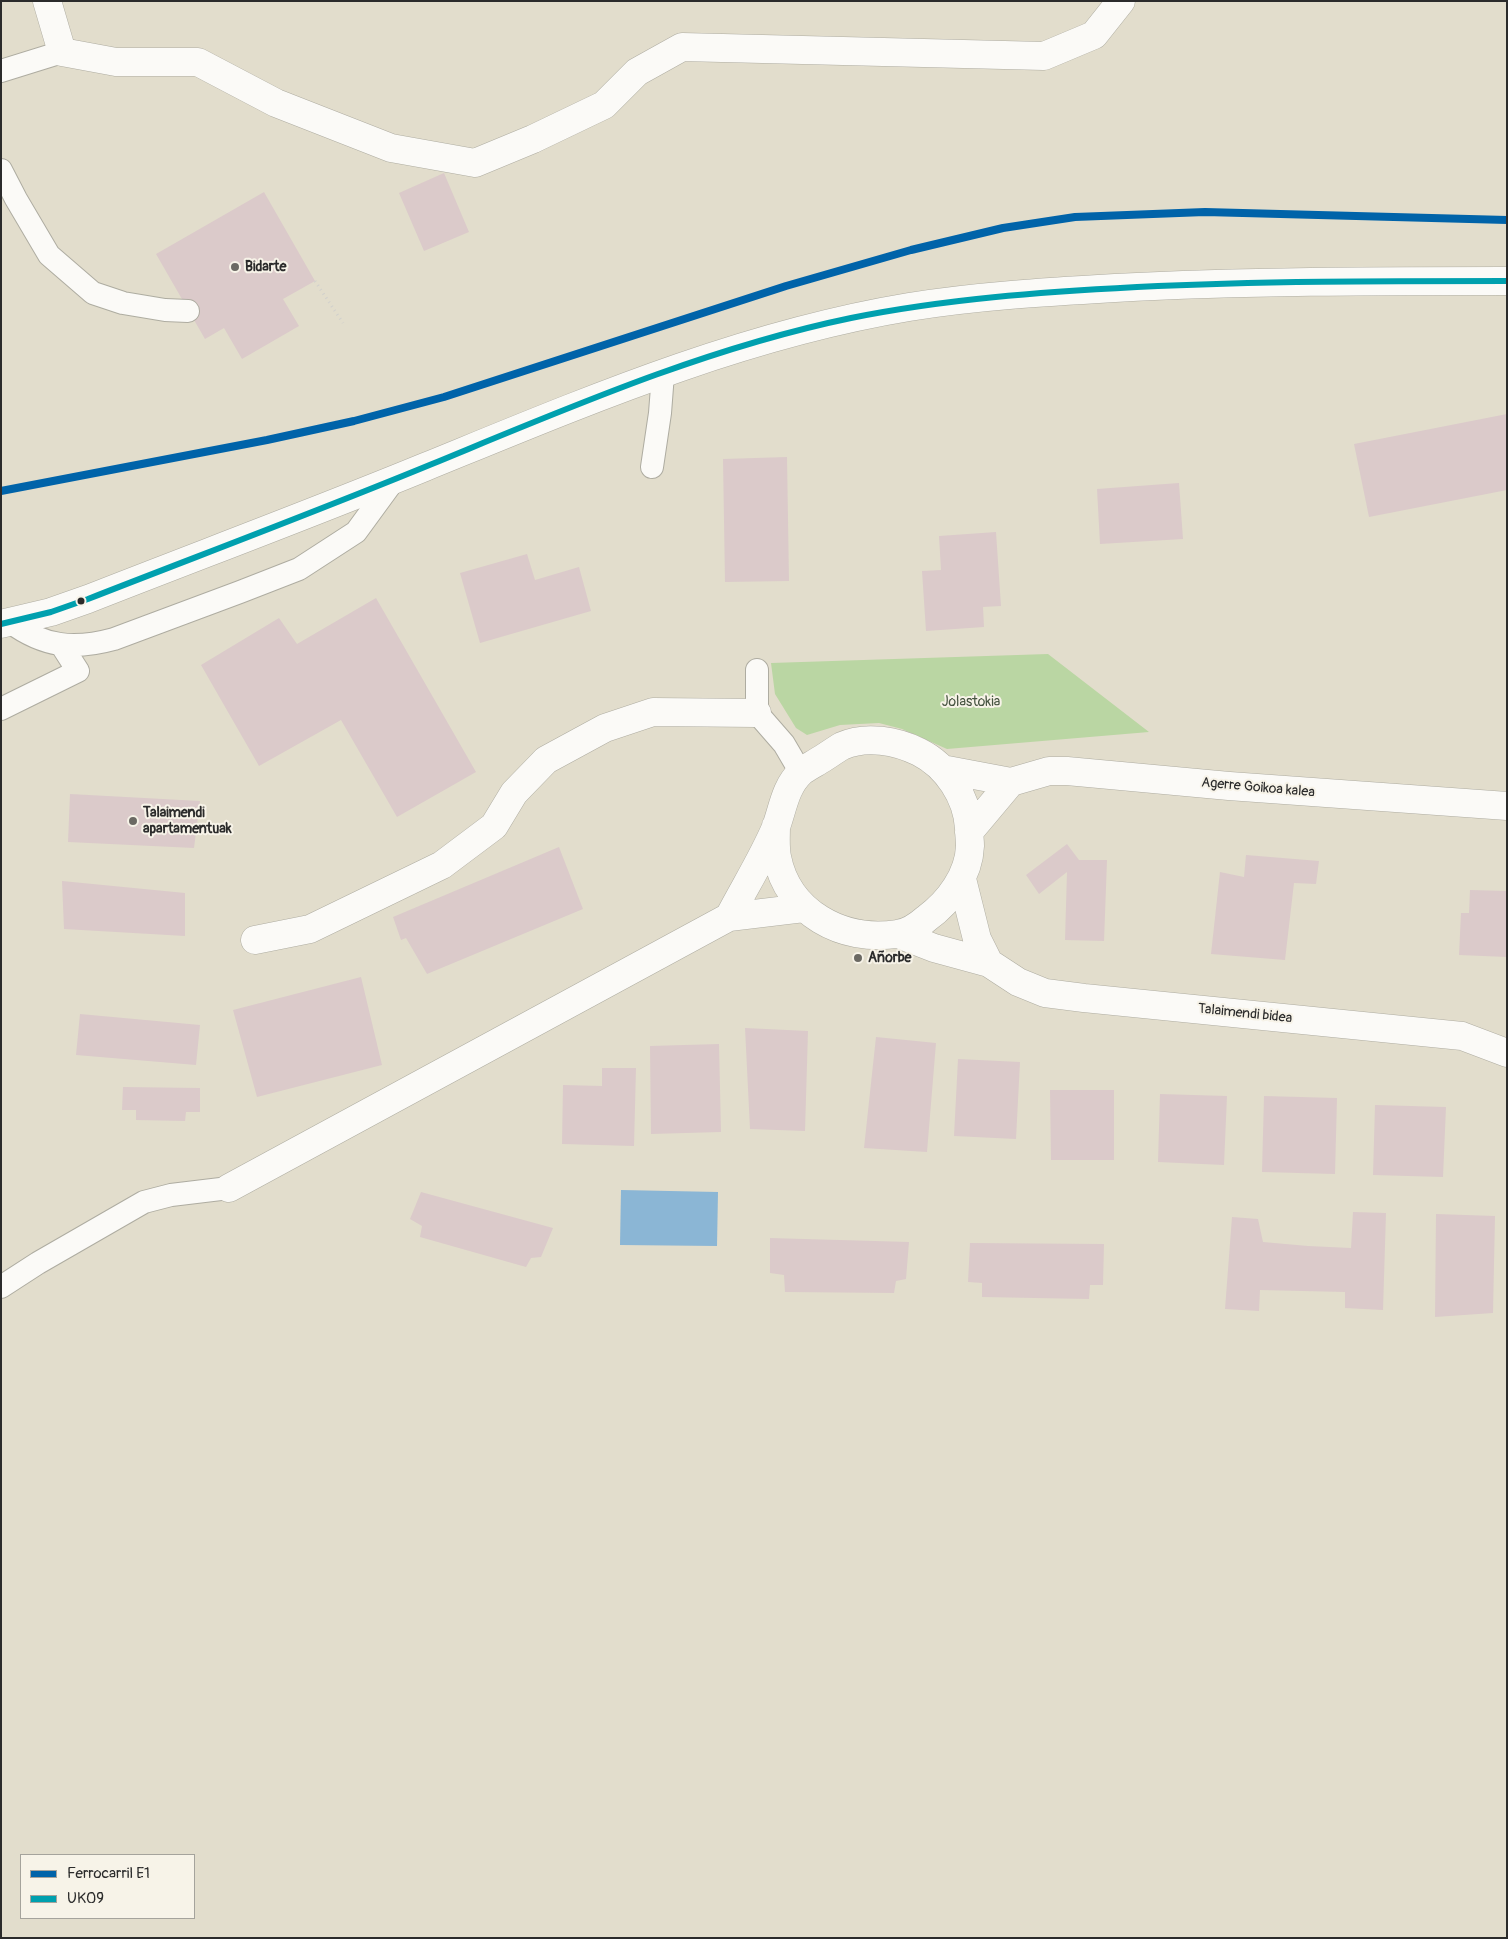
<!DOCTYPE html>
<meta charset="utf-8">
<style>
body{margin:0}
#map{position:relative;width:1508px;height:1939px;overflow:hidden;background:#e2ddcc;font-family:Pangolin,sans-serif}
canvas{display:block}
.frame{position:absolute;inset:0;border:2px solid #2b2b2b;pointer-events:none}
.legend{position:absolute;left:20px;top:1854px;width:175px;height:65px;box-sizing:border-box;background:#f7f3e8;border:1px solid #a5a39c;margin:0;padding:6px 9px;list-style:none;font-size:15px;color:#2b2b2b}
.legend li{display:flex;align-items:center;gap:10px;height:25px}
.legend b{width:25px;border:1px solid #a5a39c}
</style>
<div id="map">
<canvas width="1508" height="1939"></canvas>
<div class="frame"></div>
<ul class="legend">
<li><b style="height:6px;background:#0063a9"></b>Ferrocarril E1</li>
<li><b style="height:6px;background:#00a0ae"></b>UK09</li>
</ul>
</div>
<script>
const context = document.querySelector('canvas').getContext('2d');
context.lineJoin = 'round';
function fill(path, color) {
  context.fillStyle = color;
  context.fill(path, 'evenodd');
}
function trace(path, color, width, dash) {
  context.strokeStyle = color;
  context.lineWidth = width;
  context.lineCap = dash ? 'butt' : 'round';
  context.setLineDash(dash || []);
  context.stroke(path);
}
function write(font, color, halo, rows, align = 'center') {
  context.font = font + ' Pangolin,sans-serif';
  context.lineWidth = 4;
  context.setLineDash([]);
  context.textBaseline = 'middle';
  context.strokeStyle = halo;
  context.fillStyle = color;
  for (const [text, x, y, turn = 0] of rows) {
    context.save();
    context.translate(x, y);
    context.rotate((+turn || 0) * Math.PI / 180);
    context.textAlign = isNaN(turn) ? turn : align;
    if (halo) context.strokeText(text, 0, 0);
    context.fillText(text, 0, 0);
    context.restore();
  }
}
const green = new Path2D(`
 M1048,654l101,78 -202,17 -45,-20 -23,-6 -39,2 -33,10 -11,-7 -21,-34 -4,-31z`);
const water = new Path2D(`
 M621,1190l97,2 -1,54 -97,-1z`);
const building = new Path2D(`
 M444,173l25,59 -45,19 -25,-58z
 M264,192l51,89 -32,18 16,27 -57,33 -18,-31 -19,11 -49,-85z
 M1507,414v76l-138,27 -15,-73z
 M787,457l2,124 -64,1 -2,-123z
 M1179,483l4,56 -83,5 -3,-55z
 M996,532l5,74 -18,1 1,20 -58,4 -4,-60 19,-1 -2,-34z
 M527,554l8,26 44,-13 12,44 -111,32 -20,-70z
 M376,598l100,174 -79,45 -56,-97 -82,46 -58,-101 78,-47 18,26z
 M70,794l130,7 -6,47 -126,-6z
 M1067,844l12,16h28l-3,81 -39,-1 2,-68 -28,22 -13,-19z
 M559,847l24,62 -156,65 -21,-36 -5,2 -8,-23z
 M1246,855l73,6 -3,23 -22,-1 -9,77 -74,-6 9,-82 24,5z
 M62,881l123,12v43l-121,-7z
 M1470,890l37,1v66l-48,-2 2,-42h8z
 M361,977l21,88 -125,32 -24,-87z
 M80,1014l120,11 -4,40 -120,-10z
 M745,1028l63,3 -3,100 -55,-2z
 M876,1037l60,6 -9,109 -63,-4z
 M719,1044l2,88 -70,2 -1,-88z
 M958,1059l62,3 -4,77 -62,-3z
 M602,1068h34l-2,78 -72,-2 1,-59 39,1z
 M123,1087l77,1v24h-14l-1,9 -49,-1v-10h-14z
 M1050,1090h64v70h-63z
 M1160,1094l67,2 -3,69 -66,-3z
 M1264,1096l73,2 -2,76 -73,-2z
 M1375,1105l71,2 -3,70 -70,-2z
 M421,1192l132,36 -12,29 -10,1 -5,9 -106,-30 2,-11 -12,-7z
 M1353,1212l33,1 -3,97 -38,-2v-16l-85,-2 -1,21 -34,-2 7,-92 26,2 5,23 45,4 43,2z
 M1436,1214l59,2 -2,97 -58,4z
 M770,1238l139,4 -3,37 -10,2 -2,12 -109,-1 -1,-17 -14,-2z
 M970,1243l134,1 -1,41h-13l-1,14 -107,-2v-14l-14,-1z`);
const path = new Path2D(`
 M315,281l28,42`);
const service = new Path2D(`
 M1,71l61,-19
 M1,170l15,29 33,56 44,38 30,10 42,7 23,1
 M652,467l8,-54 3,-39
 M10,622c34,25 64,28 104,17l126,-47 59,-23 57,-37 38,-52
 M757,670v43l27,31 17,29
 M1,709l77,-38 -16,-25
 M1,1287l37,-24 106,-61 27,-7 58,-7`);
const minor = new Path2D(`
 M47,1l15,51 54,10h82l78,41 115,45 84,15 58,-24 71,-34 33,-33 45,-25 362,9 50,-21 27,-34
 M942,769l69,13 38,-11h18l162,15 278,20
 M969,832l42,-50
 M962,879l15,60 12,24
 M729,917c15,-29 34,-59 47,-90 7,-19 9,-40 25,-55 5,-4 13,-8 19,-12 7,-4 15,-10 22,-14 24,-11 55,-5 77,6 28,14 48,45 50,76 0,6 1,12 1,18 -1,29 -21,56 -43,72 -8,7 -20,15 -30,16 -55,8 -109,-21 -120,-77 -2,-10 -1,-21 -1,-31
 M898,934l36,14 55,15 29,19 27,11 39,5 378,38 45,17
 M255,940l55,-11 132,-64 52,-39 20,-33 32,-33 59,-32 48,-16 104,1
 M229,1188l500,-271 75,-9`);
const trunk = new Path2D(`
 M1,624l50,-12 37,-13c112,-44 225,-86 337,-132 157,-64 315,-132 484,-160 68,-11 137,-15 206,-19 130,-7 261,-7 392,-7`);
const bus1 = new Path2D(`
 M1,624l50,-12 37,-13c115,-45 230,-88 344,-135 136,-56 274,-116 419,-146 94,-19 190,-26 286,-31 123,-6 246,-6 370,-6`);
const rail1 = new Path2D(`
 M1,491l266,-51 87,-19 90,-24 342,-111 125,-36 92,-22 72,-11 130,-5 302,8`);
const markers = [
 [235,267,5,"#6b6963"],
 [81,601,4.5,"#2b2b2b"],
 [133,821,5,"#6b6963"],
 [858,958,5,"#6b6963"]
];
const poiNames = [
 ["Bidarte",245,267],
 ["Talaimendi",143,813],
 ["apartamentuak",143,829],
 ["Añorbe",868,958]
];
const parkNames = [
 ["Jolastokia",971,702]
];
const streetNames = [
 ["Agerre Goikoa kalea",1258,788,5],
 ["Talaimendi bidea",1245,1014,6]
];
fill(green, '#bad6a3');
fill(water, '#8bb6d5');
fill(building, '#dbcaca');
trace(service, '#aeaca1', 24);
trace(minor, '#aeaca1', 29);
trace(trunk, '#aeaca1', 29);
trace(path, '#d1d0cc', 3, [1, 4]);
trace(service, '#fbfaf7', 22);
trace(minor, '#fbfaf7', 28);
trace(trunk, '#fbfaf7', 28);
trace(bus1, '#00a0ae', 6);
trace(rail1, '#0063a9', 8);
for (const [x, y, r, color] of markers) {
  const dot = new Path2D();
  dot.arc(x, y, r, 0, 2 * Math.PI);
  context.fillStyle = color;
  context.fill(dot);
  trace(dot, '#f7f3e8', 2);
}
write('bold 14px', '#2b2b2b', '#f7f3e8', poiNames, 'left');
write('14px', '#475441', '#f7f3e8', parkNames);
write('14px', '#2b2b2b', '#f7f3e8', streetNames);
</script>
